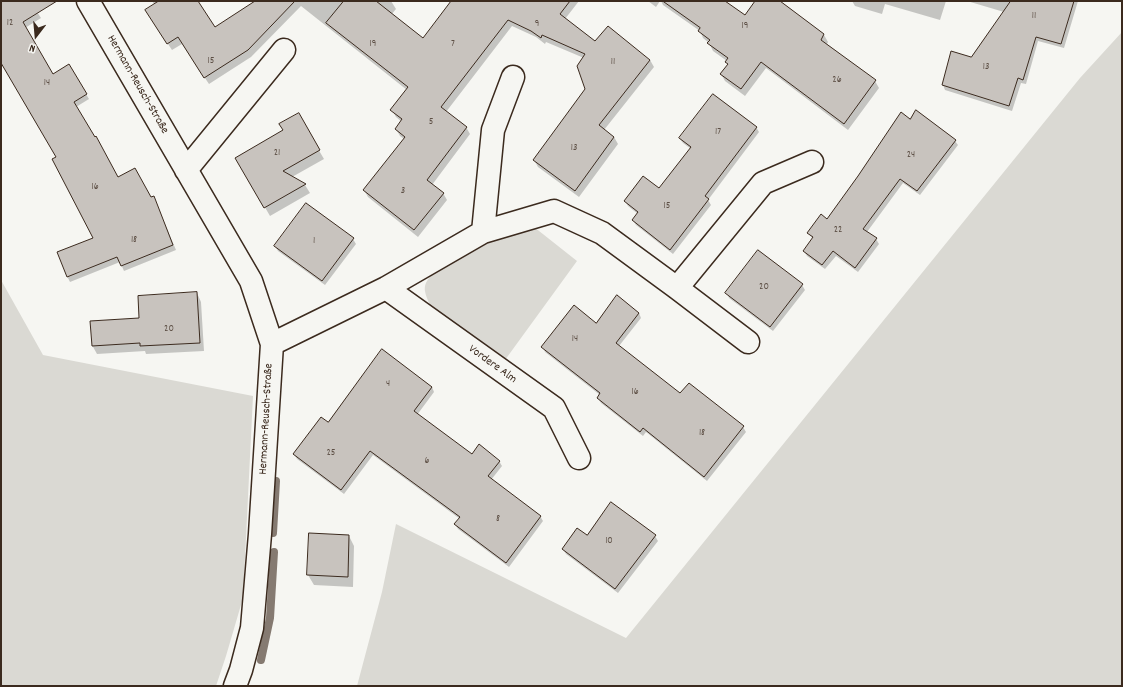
<!DOCTYPE html>
<meta charset="utf-8">
<style>
body{margin:0}
#map{position:relative;width:1123px;height:687px;overflow:hidden;background:#f6f6f2;font-family:Dekko,sans-serif}
canvas{display:block}
.frame{position:absolute;inset:0;border:2px solid #3b2a1e;pointer-events:none}
.north{position:absolute;left:16px;top:16px;width:40px;height:40px;-webkit-text-stroke:3px #f6f6f2;paint-order:stroke;rotate:196deg;font-size:11px;font-weight:700;line-height:16px;text-align:center;color:#3b2a1e}
.north::after{content:'';display:block;margin:auto;width:14px;height:18px;background:#3b2a1e;clip-path:polygon(50% 0,100% 100%,50% 72%,0 100%)}
</style>
<div id="map">
<canvas width="1123" height="687"></canvas>
<div class="frame"></div>
<div class="north">N</div>
</div>
<script>
const context = document.querySelector('canvas').getContext('2d');
context.lineJoin = 'round';
function fill(path, color) {
  context.fillStyle = color;
  context.fill(path, 'evenodd');
}
function trace(path, color, width, dash) {
  context.strokeStyle = color;
  context.lineWidth = width;
  context.lineCap = dash ? 'butt' : 'round';
  context.setLineDash(dash || []);
  context.stroke(path);
}
function write(font, color, halo, rows, align = 'center') {
  context.font = font + ' Dekko,sans-serif';
  context.lineWidth = 3;
  context.setLineDash([]);
  context.textBaseline = 'middle';
  context.strokeStyle = halo;
  context.fillStyle = color;
  for (const [text, x, y, turn = 0] of rows) {
    context.save();
    context.translate(x, y);
    context.rotate((+turn || 0) * Math.PI / 180);
    context.textAlign = isNaN(turn) ? turn : align;
    if (halo) context.strokeText(text, 0, 0);
    context.fillText(text, 0, 0);
    context.restore();
  }
}
const green = new Path2D(`
 M1122,32v654h-765l25,-94 14,-68 230,114 454,-560z
 M534,227l43,34 -72,99 -75,-55c-7,-16 -8,-20 4,-33l68,-36z
 M1,280l42,75 210,41 -10,202 -17,58 -10,30h-215z`);
const shadow = new Path2D(`
 M1,1h29l11,17 -16,10 28,47 16,-9 20,33 -13,8 42,71 33,21 3,-1 22,52 -52,21 -4,-9 -50,20 -3,-6 27,-38 -36,-81 -57,-96z
 M152,1h45l18,28 41,-28h135l5,8 -5,6 32,25 50,-39h106l-14,18 31,24 54,17 4,7 -50,63 10,7 4,7 -39,53 -41,-30 -4,-7 52,-71 -2,-31 -38,-16 -1,2 -9,-7 -24,-11 -66,86 20,15 4,7 -38,51 11,8 4,7 -29,37 -50,-40 -4,-7 40,-51 -4,-3 -4,-7 6,-7 -6,-5 -4,-7 15,-20 -106,-84 -50,51 -42,27 -27,-40 -10,6 -22,-33 5,-12z
 M648,1h12l-4,6z
 M661,1h63l21,15 11,-15h23l45,34 4,7 -1,2 48,37 4,7 -31,42 -82,-62 -21,28 -20,-15 -4,-7 7,-9 -1,-4 -14,-10 -4,-8 -6,-5 -3,-7 -37,-26z
 M852,1h94l-6,19 -55,-16 -3,10 -27,-8z
 M967,1h111l-14,47 -26,-7 -12,43 -5,-1 -9,28 -67,-21 -2,-5 28,-27 33,-46z
 M298,115l26,44 -32,18 13,8 5,8 -40,23 -33,-57 48,-28z
 M910,120l45,21 3,4 -38,50 -17,-12 -36,49 9,7 3,5 -21,28 -22,-16 -11,13 -18,-13 -3,-5 9,-12 -5,-6 19,-13z
 M756,127l3,5 -51,68 3,5 -38,49 -37,-29 -3,-5 5,-6 -10,-8 -3,-5 34,-11 32,-41 -8,-6 -3,-4z
 M353,239l3,5 -31,41 -47,-34 -3,-5z
 M802,285l3,5 -32,41 -44,-33 -2,-5z
 M197,293l4,9 3,49 -58,3 -1,-3 -48,3 -5,-9 48,-26z
 M639,313l2,5 -22,28 61,49 63,32 3,5 -39,49 -61,-49 -3,4 -42,-33 -3,-5 2,-3 -55,-43 -2,-5 53,-23z
 M382,351l50,36 2,5 -17,23 55,40 27,6 3,5 -11,14 49,36 3,5 -34,46 -51,-38 -3,-5 5,-5 -87,-64 -29,39 -47,-35 -3,-5 34,-31z
 M310,534l39,2 5,10 -1,41 -39,-2 -6,-10z
 M587,536h68l3,5 -40,52 -52,-39 -3,-5z`);
const stream = new Path2D(`
 M273,533l3,-52
 M261,660l9,-42 4,-66`);
const building = new Path2D(`
 M1,1h56l-34,21 30,52 16,-10 18,30 -13,8 21,35 1,-1 22,41 17,-9 16,29 3,-1 19,49 -52,21 -4,-9 -50,20 -10,-25 36,-14 -41,-79 4,-2 -55,-94z
 M159,1h39l17,26 40,-26h40l-47,49 -44,28 -26,-41 -11,7 -22,-34z
 M344,1h32l47,37 28,-37h119l-10,13 35,27 13,-15 42,34 -51,65 15,12 -39,54 -42,-31 52,-71 -8,-23 8,-12 -43,-19 -1,3 -10,-7 -23,-11 -67,87 26,20 -40,53 17,13 -30,37 -51,-40 42,-53 -10,-8 7,-10 -12,-9 18,-23 -82,-64z
 M663,1h62l20,14 10,-14h25l44,33 -3,6 55,40 -32,44 -83,-62 -20,27 -21,-15 8,-10 -3,-2 3,-4 -21,-15 3,-3 -12,-9 2,-3z
 M1011,1h63l-13,43 -25,-7 -13,43 -5,-2 -9,28 -67,-21 9,-34 20,6z
 M713,94l44,33 -52,69 4,3 -39,51 -38,-30 6,-8 -14,-11 19,-25 16,12 32,-41 -12,-9z
 M916,110l40,30 -39,51 -17,-12 -37,50 14,9 -22,30 -22,-17 -11,14 -19,-14 10,-14 -6,-4 14,-19 6,5 31,-43 43,-64 9,7z
 M299,113l21,37 -37,21 23,13 -42,24 -29,-50 48,-28 -4,-6z
 M306,203l48,35 -32,43 -48,-35z
 M758,250l45,34 -33,43 -45,-34z
 M197,292l3,51 -60,3v-3l-48,3 -2,-25 49,-3 -1,-22z
 M617,295l22,18 -23,30 64,50 9,-10 55,43 -40,51 -61,-49 -3,4 -43,-34 3,-5 -59,-46 33,-42 22,18z
 M382,349l50,38 -18,24 58,43 7,-10 21,17 -12,15 53,40 -35,47 -52,-39 6,-7 -90,-66 -29,39 -48,-36 28,-37 7,5z
 M611,502l45,33 -41,54 -53,-40 15,-21 10,7z
 M309,533l40,2 -1,42 -41,-2z`);
const minor = new Path2D(`
 M88,1l163,280 21,63 -12,190 -8,94 -11,42 -6,16
 M186,170l98,-120
 M483,232l10,-102 20,-53
 M386,288l168,120 25,50
 M677,288l86,-105 49,-21
 M272,344l114,-56 97,-56 71,-21 48,22 75,55 71,54`);
const numberNames = [
 ["11",1034,17],
 ["12",10,24],
 ["9",537,25],
 ["19",745,27],
 ["19",373,45],
 ["7",453,45],
 ["15",211,62],
 ["11",613,63],
 ["13",986,68],
 ["26",837,81],
 ["14",47,84],
 ["5",431,123],
 ["17",718,133],
 ["13",574,149],
 ["21",277,154],
 ["24",911,156],
 ["16",95,188],
 ["3",403,192],
 ["15",667,207],
 ["22",838,231],
 ["18",134,241],
 ["1",314,242],
 ["20",764,288],
 ["20",169,330],
 ["14",575,340],
 ["4",388,385],
 ["16",635,393],
 ["18",702,434],
 ["25",331,454],
 ["6",427,462],
 ["8",498,520],
 ["10",609,542]
];
const streetNames = [
 ["Hermann-Reusch-Straße",137,85,60],
 ["Vordere Alm",492,365,36],
 ["Hermann-Reusch-Straße",267,419,-87]
];
fill(green, '#dad9d3');
fill(shadow, '#0003');
trace(stream, '#857a71', 8);
fill(building, '#c8c3be');
trace(building, '#3b2a1e', 1);
trace(minor, '#3b2a1e', 25);
trace(minor, '#f6f6f2', 22);
write('10px', '#5e5046', null, numberNames);
write('12px', '#3b2a1e', '#f6f6f2', streetNames);
</script>
